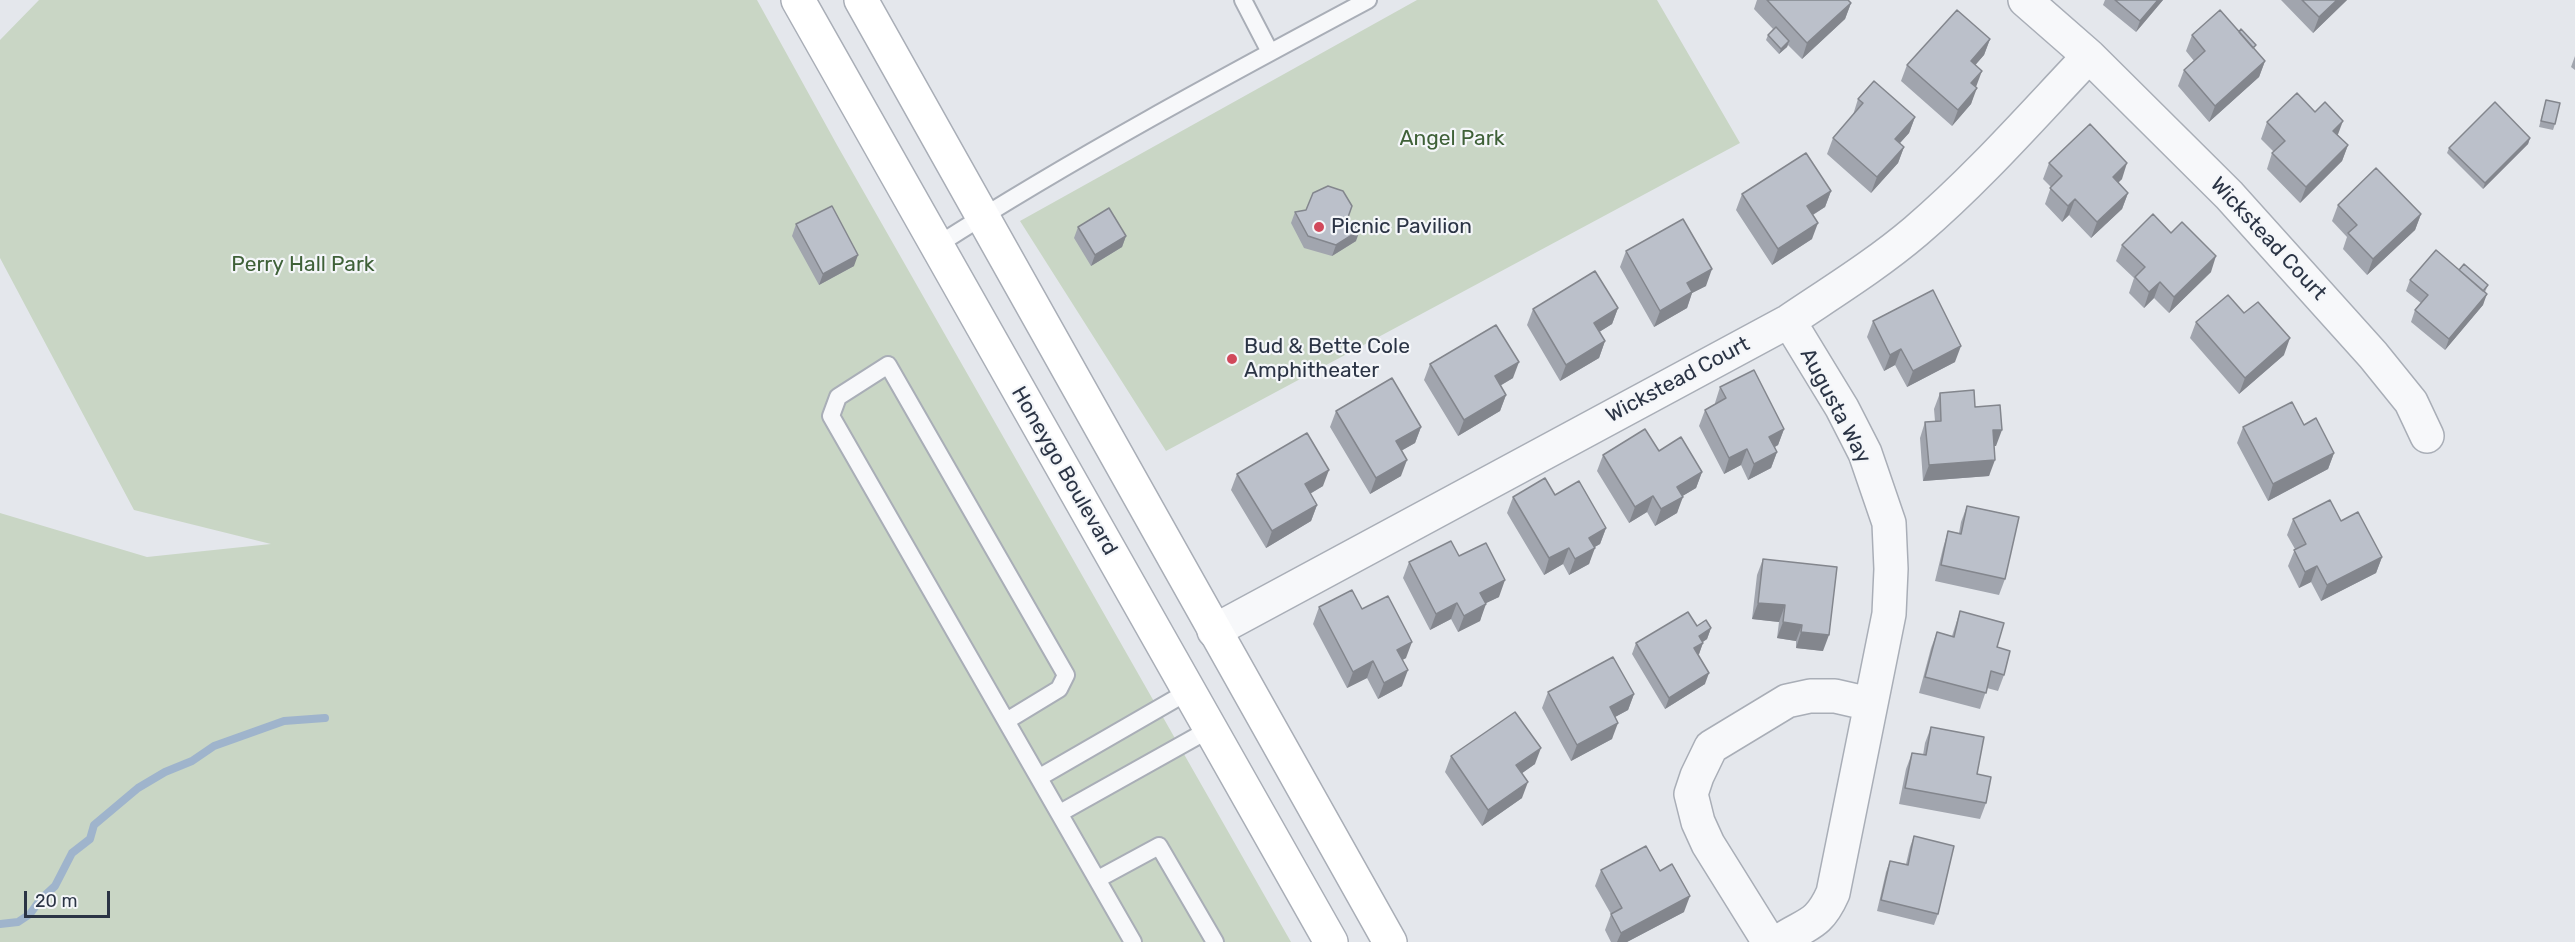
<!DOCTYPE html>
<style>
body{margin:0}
#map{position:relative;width:2575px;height:942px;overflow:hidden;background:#e4e7ec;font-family:Rubik,sans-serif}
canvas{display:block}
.scale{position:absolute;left:24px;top:891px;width:86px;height:27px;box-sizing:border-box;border:3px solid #2b3445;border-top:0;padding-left:8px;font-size:18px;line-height:21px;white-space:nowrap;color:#2b3445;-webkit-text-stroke:4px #f4f6f9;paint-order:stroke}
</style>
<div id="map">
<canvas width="2575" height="942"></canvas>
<div class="scale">20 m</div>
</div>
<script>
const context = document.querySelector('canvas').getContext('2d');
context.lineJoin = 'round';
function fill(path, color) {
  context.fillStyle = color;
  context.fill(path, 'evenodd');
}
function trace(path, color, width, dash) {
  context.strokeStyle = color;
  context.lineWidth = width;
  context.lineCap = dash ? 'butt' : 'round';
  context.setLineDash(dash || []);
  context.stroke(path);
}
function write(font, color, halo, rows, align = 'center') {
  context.font = font + ' Rubik,sans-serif';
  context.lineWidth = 4.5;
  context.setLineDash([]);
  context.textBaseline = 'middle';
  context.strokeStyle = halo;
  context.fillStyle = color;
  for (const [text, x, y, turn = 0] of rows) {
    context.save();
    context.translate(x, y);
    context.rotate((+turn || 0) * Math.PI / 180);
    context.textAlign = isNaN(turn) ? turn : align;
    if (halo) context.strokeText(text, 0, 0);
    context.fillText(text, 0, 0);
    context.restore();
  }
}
const green = new Path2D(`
 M39,0h718l80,145 454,797h-1291v-429l147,44 124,-13 -137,-34 -134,-252v-218z
 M1417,0h240l83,143 -574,308 -146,-230z`);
const stream = new Path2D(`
 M0,924l18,-2 12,-8 10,-14 15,-14 17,-33 18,-14 4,-14 44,-37 27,-16 27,-11 22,-15 70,-25 41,-3`);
const service = new Path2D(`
 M1243,0l27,52
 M936,246c139,-89 286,-168 432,-246
 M1008,720l51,-31 7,-14 -178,-310 -50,32 -7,19 302,526
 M1040,777l149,-86
 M1060,813l150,-84
 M1098,879l61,-33 56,96`);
const minor = new Path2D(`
 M2025,0l64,56 140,139 144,160 38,47 16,34
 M1214,631l575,-310c43,-29 87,-56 127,-90 62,-53 117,-116 173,-175
 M1769,942l-61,-98 -10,-22 -7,-28 6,-18 14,-29 76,-46 23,-5h25l35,8
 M1778,942c28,-19 40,-15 55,-49l56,-279 2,-45 -2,-46 -24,-70 -23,-45 -53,-87`);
const secondary = new Path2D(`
 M798,0l533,942
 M861,0l529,942`);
const wall = new Path2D(`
 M1757,0h91l3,3 -6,16 -43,40 -14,-14 -1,2 -8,7 -13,-14 2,-5 5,-6 -19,-20z
 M2105,0h58l-27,32 -33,-27z
 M2281,0h66l-34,33z
 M2192,35l62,14 11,12 -6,16 -50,45 -31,-36 6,-16 10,-9 -8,-10z
 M1990,39l-6,16 -9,10 1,22 -5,17 -19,22 -51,-45 6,-16z
 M2575,56v14l-4,-3z
 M1858,99l57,18 -6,16 -9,10 4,4 -6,16 -27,30 -44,-39 6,-16 20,-23z
 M2546,100l9,24 -2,6 -14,-3z
 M2267,122l71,13 10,10 -6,16 -42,42 -33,-34 5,-16 2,-1 -13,-13z
 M2530,138l-2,6 -45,45 -36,-36 2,-5z
 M2049,163l73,16 -4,4 10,10 -6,16 -31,29 -22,-23 -7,7 -17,-18 6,-17 -8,-8z
 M1831,191l-6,16 -12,8 -1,24 -40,26 -36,-55 6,-16z
 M2338,205l83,9 -6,16 -48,45 -24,-26 4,-12 -15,-16z
 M1295,212l52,8 9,21 -24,15 -28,-8 -13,-25z
 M796,224l58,42 -35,19 -27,-49z
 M1078,227l48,9 -4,11 -31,19 -17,-28z
 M2171,233l40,39 -42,41 -15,-15 -10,10 -15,-15 5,-15 -18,-17 6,-16z
 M1626,251l80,35 -14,7 -5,15 -33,19 -34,-60z
 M2459,270l29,15 -3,7 -2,13 -38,45 -34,-28 4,-12 6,-7 -15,-12 4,-11z
 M1618,308l-6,16 -13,8 6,9 -6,17 -39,23 -33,-56 6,-16z
 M2244,313l40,42 -45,39 -49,-56 6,-16z
 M1873,321l82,41 -48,25 -12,-22 -11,6 -17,-34z
 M1430,364l83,14 -13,8 6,9 -6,16 -42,25 -34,-56z
 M1720,387l64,42 -6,16 -3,2 2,5 -6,16 -23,12 -7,-15 -17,9 -25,-48 6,-16 10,-6v-1z
 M1940,393l35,14 21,39h-2l-5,30 -66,5 -3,-43 5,-16 10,-1 -1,-12z
 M1336,411l85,16 -6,16 -14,8v25l-31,18 -40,-67z
 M2304,425l30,28 -6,16 -60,32 -31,-58 6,-16z
 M1659,451l43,21 -6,16 -14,8 -5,17 -22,13 -8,-14 -18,11 -32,-52 6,-16z
 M1237,474l86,12 -13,8 7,11 -6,16 -45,27 -35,-58z
 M1555,495l51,33 -6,16 -6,3 -5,17 -20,11 -6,-11 -19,11 -37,-62 6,-16z
 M1967,506l38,73 -6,16 -64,-14 8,-33 5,-17 11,2 2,-11z
 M2293,519l48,2 41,36 -6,16 -55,28 -10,-19 -12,6 -11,-22 7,-17 -8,-14z
 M1459,556l40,41 -14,6 -5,18 -22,11 -7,-13 -21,11 -27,-52 6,-16z
 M1763,559l60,92 -27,-3v-7l-19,-3 2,-16 -27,-3 5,-44z
 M1319,607l43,2 44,49 -4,2v26l-24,13 -11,-21 -20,10 -34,-64z
 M1960,611l37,36 7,28 -6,16 -11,-3 -7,21 -61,-16 12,-45 6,-16 15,4z
 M1697,626l14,2 -4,11 -4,3 -4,12h-1l7,30 -40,25 -33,-55 4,-11z
 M1548,692l86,2 -6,16 -13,7 -3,22 -41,22 -29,-53z
 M1931,727l46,47 9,29 -6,16 -81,-15 7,-35 6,-16 11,2 2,-12z
 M1451,756l84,8 -13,9v25l-40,28 -37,-54z
 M1914,836l24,78 -4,11 -57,-14 9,-39 4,-11 16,3 4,-17z
 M1601,870l59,1 24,41 -57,30h-16l-6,-12 6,-16 -16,-28z`);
const shadedWall = new Path2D(`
 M2158,0h5l-27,32 4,-11z
 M2337,0h10l-34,33 6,-16z
 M1851,3l-6,16 -43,40 5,-16z
 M1990,39l-6,16 -19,22 6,-16z
 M1789,41l-2,6 -8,7 2,-5z
 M2265,61l-6,16 -50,45 6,-16z
 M1982,71l-6,16 -5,-4z
 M1977,88l-6,16 -19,22 6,-16z
 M1915,117l-6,16 -20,22 6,-16z
 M2343,121l-6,16 -4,-6z
 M2530,138l-2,6 -45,45 2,-6z
 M2348,145l-6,16 -42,42 6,-16z
 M1904,147l-6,16 -27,30 6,-16z
 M2127,163l-5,16 -15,14 6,-16z
 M1831,191l-6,16 -24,15 6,-16z
 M2128,193l-6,16 -31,29 6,-16z
 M2075,199l-6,16 -7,7 6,-16z
 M2421,214l-6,16 -48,45 6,-16z
 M1818,223l-6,16 -40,26 6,-16z
 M1360,230l-4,11 -24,15 4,-11z
 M1126,236l-4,11 -31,19 4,-11z
 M858,255l-4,11 -35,19 4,-11z
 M2216,256l-5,16 -42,41 5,-16z
 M1712,269l-6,17 -14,7 -5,15 -33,19 6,-16 27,-28z
 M2160,282l-6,16 -10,10 5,-16z
 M2487,294l-4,11 -38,45 4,-11z
 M1618,308l-6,16 -24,15 6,-16z
 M2290,338l-6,17 -45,39 6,-16z
 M1605,341l-6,17 -39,23 6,-16z
 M1961,346l-6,16 -48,25 6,-16z
 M1901,349l-6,16 -11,6 6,-16z
 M1519,362l-6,16 -24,14 6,-16z
 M1506,395l-6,16 -42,25 6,-16z
 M1421,427l-6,16 -25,14 6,-16z
 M1784,429l-6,16 -14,8 5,-16z
 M1993,430h9l-6,16h-9z
 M1747,449l-6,16 -17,9 5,-16z
 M1777,452l-6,16 -23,12 6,-16z
 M2334,453l-6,16 -60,32 5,-17z
 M1407,460l-6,16 -31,18 6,-16z
 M1995,460l-6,16 -66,5 6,-16z
 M1329,470l-6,16 -24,14 6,-16z
 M1702,472l-6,16 -25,15 6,-16z
 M1653,496l-6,16 -18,11 6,-16z
 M1683,497l-6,16 -22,13 6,-17z
 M1317,505l-6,16 -45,27 6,-17z
 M1606,528l-6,16 -17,10 6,-16z
 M1569,548l-6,16 -19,11 5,-17z
 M1595,548l-6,16 -20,11 6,-16z
 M2382,557l-6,16 -55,28 6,-16z
 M2317,566l-6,16 -12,6 6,-16z
 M1505,580l-6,17 -25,12 6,-16z
 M1457,603l-6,16 -21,11 6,-16z
 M1758,603l27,2 -6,17 -27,-3z
 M1486,604l-6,17 -22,11 6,-16z
 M1783,622l19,3 -6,16 -19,-3z
 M1711,628l-4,11 -12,8 4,-11z
 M1801,632l28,3 -6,16 -27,-3z
 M1412,642l-6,16 -15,8 6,-16z
 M1703,643l-4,11 -9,5 4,-11z
 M1373,661l-6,17 -20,10 6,-16z
 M1408,670l-6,16 -24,13 6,-16z
 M1709,673l-4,11 -40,25 4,-11z
 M1634,694l-6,16 -24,13 6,-16z
 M1618,723l-6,16 -41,22 6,-16z
 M1541,748l-6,16 -24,17 5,-16z
 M1528,782l-6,16 -40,28 6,-16z
 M1690,896l-6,16 -57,30h-10l4,-9z`);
const building = new Path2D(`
 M1767,0h81l3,3 -44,40z
 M2115,0h43l-18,21z
 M2302,0h35l-18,17z
 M1957,10l33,29 -19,22 11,10 -11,12 6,5 -19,22 -51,-45z
 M2220,10l45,51 -50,45 -31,-36 21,-19 -13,-16z
 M1776,27l13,14 -8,8 -13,-14z
 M2241,29l15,16 -3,3 -14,-16z
 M1874,81l41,36 -20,22 9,8 -27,30 -44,-39 30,-35 -5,-4z
 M2297,93l18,19 10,-10 18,19 -10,10 15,14 -42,42 -34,-34 13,-12 -18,-19z
 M2546,100l14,3 -5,21 -14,-3z
 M2495,102l35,36 -45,45 -36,-35z
 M2090,124l37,39 -14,14 15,16 -31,29 -22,-23 -7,7 -18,-18 12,-12 -13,-13z
 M1806,153l25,38 -24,15 11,17 -40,26 -36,-55z
 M2376,168l45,46 -48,45 -25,-26 9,-8 -19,-20z
 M1328,186l15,5 9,15 -5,14 13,10 -24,15 -28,-9 -13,-24 11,-2 7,-17z
 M832,206l26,49 -35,19 -27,-50z
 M1109,208l17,28 -31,19 -17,-28z
 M2153,214l18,19 11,-11 34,34 -42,41 -14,-15 -11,10 -14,-15 10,-10 -23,-22z
 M1683,219l29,50 -25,14 5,9 -32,19 -34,-60z
 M2436,250l51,44 -38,45 -34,-29 13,-15 -18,-15z
 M2464,264l24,21 -5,6 -24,-21z
 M1595,271l23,37 -24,15 11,18 -39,24 -33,-56z
 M1933,290l28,56 -48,25 -12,-22 -11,6 -17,-34z
 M2228,295l16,18 14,-11 32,36 -45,40 -49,-56z
 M1496,325l23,37 -24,14 11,19 -42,25 -34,-56z
 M1754,370l30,59 -15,8 8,15 -23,12 -7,-15 -18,9 -24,-48 21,-12 -6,-11z
 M1392,378l29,49 -25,14 11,19 -31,18 -40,-67z
 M1974,390l1,17 25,-2 2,25h-9l2,30 -66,5 -4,-43 16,-1 -1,-28z
 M2292,402l12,23 12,-7 18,35 -61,31 -30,-57z
 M1645,429l14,22 22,-14 21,35 -25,15 6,10 -22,12 -8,-13 -18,11 -32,-52z
 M1307,433l22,37 -24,14 12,21 -45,26 -35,-57z
 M1545,478l10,17 24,-14 27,47 -17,10 6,10 -20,11 -6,-11 -20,10 -36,-61z
 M2330,500l11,21 17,-9 24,45 -55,28 -10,-19 -12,6 -11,-22 12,-6 -13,-25z
 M1967,506l52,11 -14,62 -64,-14 7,-34 13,3z
 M1451,541l8,15 27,-13 19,37 -25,13 6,11 -22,12 -7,-13 -21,11 -27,-52z
 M1763,559l74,8 -8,68 -28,-3 1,-7 -19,-3 2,-17 -27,-2z
 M1352,590l10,19 26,-13 24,46 -15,8 11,20 -24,13 -11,-22 -20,11 -34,-65z
 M1960,611l44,12 -7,24 13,4 -6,24 -13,-4 -5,22 -61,-16 12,-45 17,5z
 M1688,612l9,14 9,-6 5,8 -12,8 4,7 -9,5 15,25 -40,25 -33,-55z
 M1613,657l21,37 -24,13 8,16 -41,22 -29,-53z
 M1515,712l26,36 -25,17 12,17 -40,28 -37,-54z
 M1931,727l53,10 -7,37 14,3 -5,26 -81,-15 7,-35 14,2z
 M1914,836l40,10 -16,68 -57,-14 9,-39 18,4z
 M1646,846l14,25 12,-7 18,32 -69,37 -10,-19 11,-6 -21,-38z`);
const markers = [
 [1319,227,6,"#d1495b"],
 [1232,359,6,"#d1495b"]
];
const parkNames = [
 ["Angel Park",1452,139],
 ["Perry Hall Park",303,265]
];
const poiNames = [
 ["Picnic Pavilion",1331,227],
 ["Bud & Bette Cole",1244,347],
 ["Amphitheater",1244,371]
];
const streetNames = [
 ["Wickstead Court",2268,239,47],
 ["Wickstead Court",1678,380,-28],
 ["Augusta Way",1835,406,62],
 ["Honeygo Boulevard",1064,471,60]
];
fill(green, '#c9d6c5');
trace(stream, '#9fb4cc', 8);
trace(service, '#a9aeb7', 20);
trace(minor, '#a9aeb7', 36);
trace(secondary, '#a9aeb7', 36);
trace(service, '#f7f8fa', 16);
trace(minor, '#f7f8fa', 33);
trace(secondary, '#fff', 33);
fill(wall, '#a1a5ae');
fill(shadedWall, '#83868d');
fill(building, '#bbc0ca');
trace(building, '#83868d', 1.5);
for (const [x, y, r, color] of markers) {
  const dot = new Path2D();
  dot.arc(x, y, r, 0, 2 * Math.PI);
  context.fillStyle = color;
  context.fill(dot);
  trace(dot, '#f4f6f9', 2);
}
write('21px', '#3f6138', '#f4f6f9', parkNames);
write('21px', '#2b3445', '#f4f6f9', poiNames, 'left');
write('21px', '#2b3445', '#f4f6f9', streetNames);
</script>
